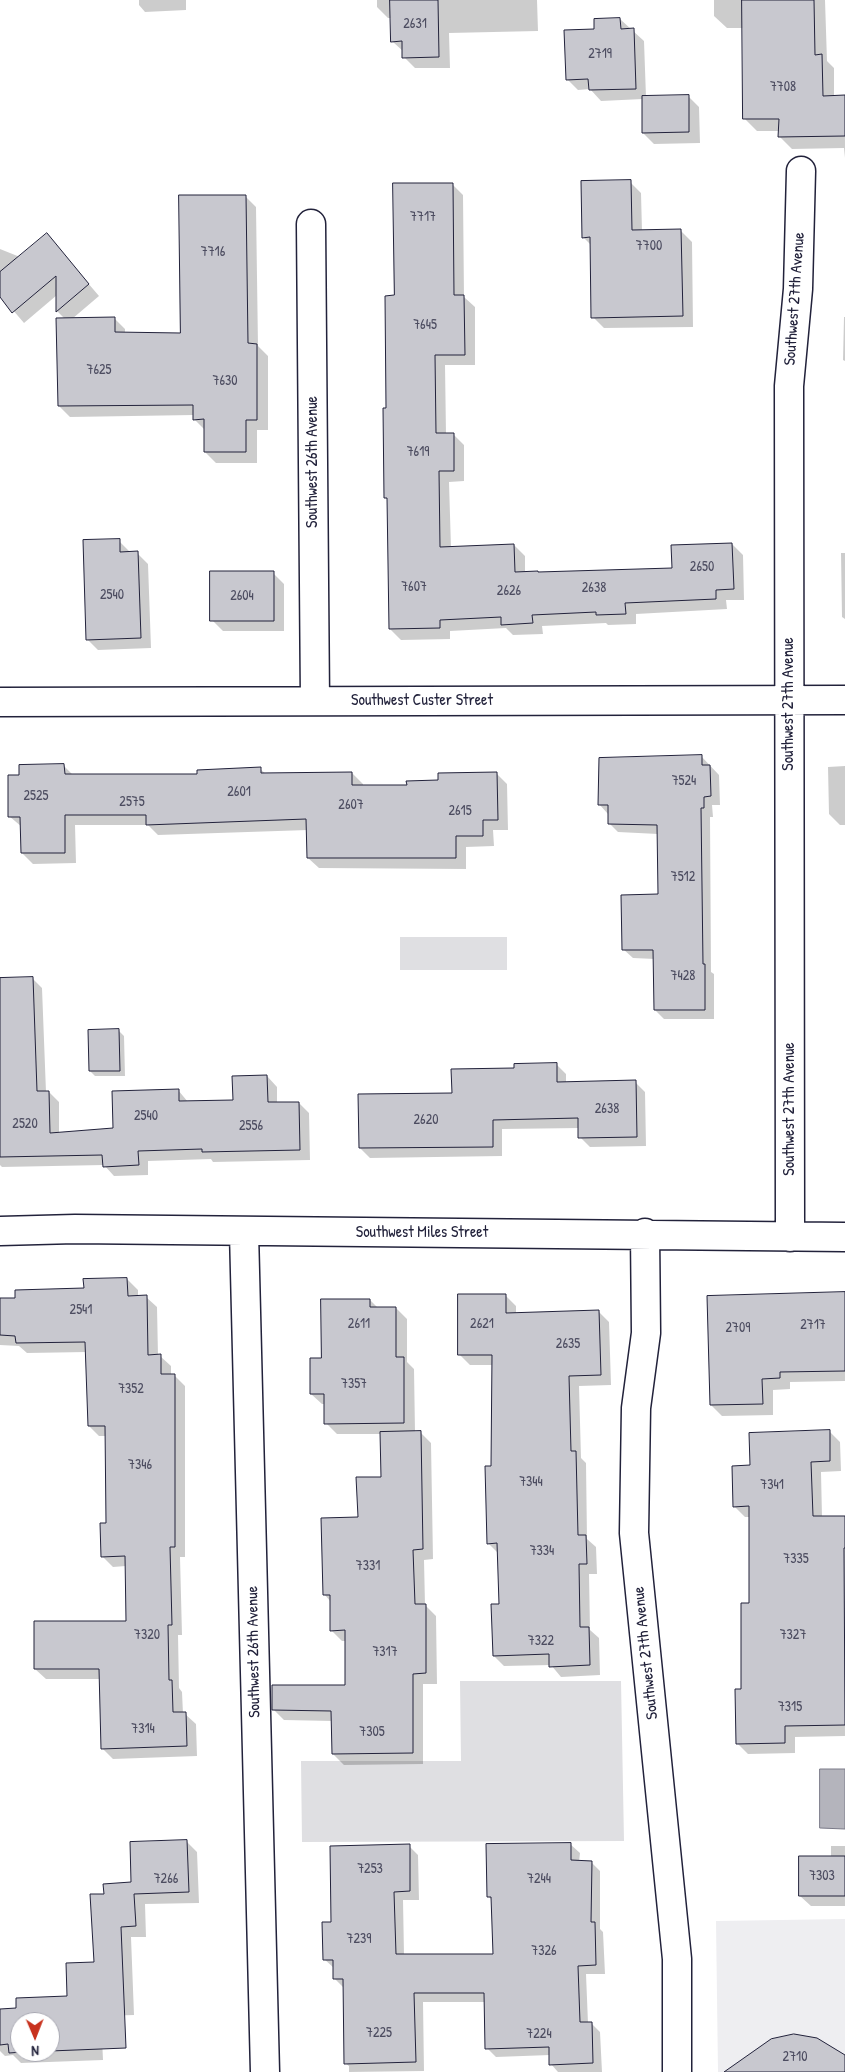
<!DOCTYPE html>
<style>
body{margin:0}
#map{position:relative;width:845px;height:2072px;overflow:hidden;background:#fff;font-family:"Patrick Hand",sans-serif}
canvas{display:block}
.north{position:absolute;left:10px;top:2012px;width:50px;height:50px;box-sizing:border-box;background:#fff;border:1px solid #a7a7b1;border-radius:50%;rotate:179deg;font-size:14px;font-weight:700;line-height:20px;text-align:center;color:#22223b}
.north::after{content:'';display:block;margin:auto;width:18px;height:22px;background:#c8321e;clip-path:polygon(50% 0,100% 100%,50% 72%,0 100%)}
</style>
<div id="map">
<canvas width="845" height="2072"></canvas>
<div class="north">N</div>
</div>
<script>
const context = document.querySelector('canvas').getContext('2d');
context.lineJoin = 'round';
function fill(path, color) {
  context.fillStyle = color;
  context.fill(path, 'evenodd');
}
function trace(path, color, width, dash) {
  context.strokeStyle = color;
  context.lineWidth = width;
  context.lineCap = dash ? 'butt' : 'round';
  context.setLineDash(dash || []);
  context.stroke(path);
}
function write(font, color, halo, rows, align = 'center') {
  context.font = font + ' "Patrick Hand",sans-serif';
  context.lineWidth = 4.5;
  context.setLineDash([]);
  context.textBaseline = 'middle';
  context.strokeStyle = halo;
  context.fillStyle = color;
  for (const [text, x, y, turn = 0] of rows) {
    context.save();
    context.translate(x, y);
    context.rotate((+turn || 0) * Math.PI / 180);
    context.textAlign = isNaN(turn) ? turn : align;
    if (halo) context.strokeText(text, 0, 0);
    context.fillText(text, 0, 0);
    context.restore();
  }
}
const built = new Path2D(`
 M845,1919v153h-127l-2,-151z`);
const green = new Path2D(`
 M400,937h107v33h-107z
 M460,1681h161l3,160 -322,1 -1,-81h160z`);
const water = new Path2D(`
 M820,1769h25v60l-25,-1z`);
const shadow = new Path2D(`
 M139,0h47v10l-41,2 -6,-7z
 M377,0h160l1,31 -89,2 1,35h-35l-11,-11v-5l-11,-10 -1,-24h-4l-11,-11z
 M714,0h111l2,61 7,7v29l11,-1v62l-1,-10 -52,1 -12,-12v-6h-23l-12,-12 -1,-91h-17l-13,-12z
 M620,19l24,22 2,56 42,-1 11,11 1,36 -46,1 -11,-11v-34l-42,2 -11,-12 -12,1 -11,-11 28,-49z
 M630,182l11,11 1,38h39l11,11 1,85 -89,1 -11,-11 -2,-72 -8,-8z
 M452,184l11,11 1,102 11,10v58h-30l1,69h7l11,11v36l-15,1 2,66 63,-3 11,11v17l148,-4 59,-25 11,11 1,45h-18l1,9 -91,5v10l-28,1 -2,-2 -64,3 1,8 -30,1 -7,-7 -56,3v8l-49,1 -11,-11 -2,-129 -3,-3 2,-88 8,-112z
 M245,196l11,11 2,139 10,10v74h-11v33h-41l-11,-11v-22l-11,-11v-4l-124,2 -11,-11 6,-87 -8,-8v-16l-33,28 -24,-28v-46l20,8 27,-22 52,61 -27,23 42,-1 11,11v5h56z
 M844,317h1v44l-2,-1z
 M119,541l11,11 7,1 11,11 3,84 -53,2 -11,-11z
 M841,553h4v66l-3,-2z
 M273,573l11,11v47h-61l-11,-11z
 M701,756l18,19 1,30h-8l1,12h-3l1,155 3,2v45h-50l-9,-9v-51l-22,-1 -10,-9 36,-54 -1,-61 -40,-2 -9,-9 -1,-9 -9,-10z
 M64,766l9,9h125l62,-6 6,5 86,-1 11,11v2h45l88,-13 11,11 1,46h-15l1,16 -28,1v22l-147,-1 -11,-10v-28l-150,5 -10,-10h-73l1,38 -43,1 -11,-11v-26l-13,-11 12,-40z
 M845,766v59h-5l-11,-11 -1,-47z
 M32,978l10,10 4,104h3l10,10v31l55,-4 64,-39 10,12 46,-1 33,-25 10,11v16h22l10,10 1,47 -97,2 -2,-3 -63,2v14l-34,1 -10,-11 -102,2 -2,-2v-186z
 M118,1030l6,6 1,40h-30l-5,-5z
 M556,1064l10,10v9l69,-1 10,10 1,54 -56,1 -10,-10v-9l-78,1v27l-132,2 -10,-10 93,-54 62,-25z
 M127,1279l11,11v7h8l11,10 1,49h2l11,10v9h3l11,11v171h-5l2,78h-4l1,53 3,4 1,22h2l11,10 1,32 -84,3 -11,-11 -2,-69h-54l-11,-10 92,-47 -1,-56 -13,1 -11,-11 5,-32v-88h-8l-10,-10 -2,-74 -60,1 -8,-7 -19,-1v-46h16l69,-9z
 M845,1293v88l-55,1v7l-17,1v25l-51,1 -11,-11z
 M505,1295l11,11v8l83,-2 10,10 2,63 -32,1 2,72 5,5 1,76 9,8 1,27h-8l1,56 9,8 1,37 -39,2 -10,-12 -47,1 -10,-10 6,-51 -1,-51 -11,-11 5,-76v-102h-23l-10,-10z
 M370,1300l8,8h18l11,11v43l7,7 1,63h5l11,11 2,116 -9,1 1,45 11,11 1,68h-14v80l-79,1 -11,-11v-33l-49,-1 -11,-11 73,-23v-45h-4l-11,-11v-28l-7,-8 35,-76 23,-40 -1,-44h-44l-11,-11v-19h-4l-11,-10 12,-35z
 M829,1431l11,11 1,29 -20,1 1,45h23v219l-50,1v16l-47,1 -11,-11 14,-139 -1,-87h-5l-11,-11 17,-40z
 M186,1841l11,11 2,51 -54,1 1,33h-15l3,78 -33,1 2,44 -82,3 -8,-8 -8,1 -5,-5v-41h18l50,-12 27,-35 10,-68 27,-12zM20,2022h30v30h-30z
 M570,1844l10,9 -1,9h12l9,9v58l3,3 2,42h-19l2,49h3l9,9 2,40h-44l-7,-8 -1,-9 -54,2 -9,-9 -2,-46h-62l1,69 -75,1v-6l-4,-3 -1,-75 -10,-10v-10l-10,-9 9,-36 76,-77 9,9 1,45h-16l1,55h90l-1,-54 -5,-5z
 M831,1846h14v60h-34l-11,-10 31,-39z`);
const building = new Path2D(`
 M390,0h48l1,57 -37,1v-17l-11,1z
 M742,0h72l1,55 7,-1 1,42 22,-1v41l-67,1 1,-18h-36z
 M620,18l1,11 13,-1 2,61 -47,1 -1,-11 -22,1 -2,-50 30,-1v-10z
 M689,95v37l-47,1v-37z
 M631,180l1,50 49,-1 2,87 -92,2 -1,-81 -8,1 -1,-57z
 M393,183h60l1,112h10l1,60h-30l1,78h18v38h-15l1,76 74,-3 1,28 23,-1v1l134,-4 -1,-23 61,-2 2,46 -18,1v9l-91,4 1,11 -30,1v-3l-64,3 1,8 -32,2v-8l-61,3v8l-51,1 -2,-131h-3l-1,-90h3l-1,-112 9,-1z
 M179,195h67l2,148 9,1v76h-11v32h-42v-33l-11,1v-15l-135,1 -2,-88 59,-1v15l65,1z
 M47,233l42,51 -33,28v-36l-44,37 -12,-16v-25z
 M120,539v13l18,-1 3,87 -55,2 -3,-100z
 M210,571h64v50h-64z
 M702,755v10h8l1,31 -7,1v11h-3l2,156h2v46h-51l-1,-60h-31l-1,-55 37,-1 -1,-69 -49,-1v-19h-10l1,-47z
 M64,764l1,10h132v-4l64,-3v6l91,-1v13h55l-1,-4 32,-1v-7l59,-1 1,48h-15v16h-27v22h-149l-1,-39 -160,6v-10h-81v38h-44l-1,-36h-12v-42h11v-10z
 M33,977l4,114h12l1,42 63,-5 -1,-37 67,-2v12l54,-1 -1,-24 35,-1 1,27h31l1,48 -98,2v-3l-64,2 1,14 -36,2 -1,-12 -102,2v-179z
 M119,1029l1,42h-31l-1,-41z
 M557,1063v19l79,-2 1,57 -59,1v-20l-85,2v27l-134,1 -1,-54 94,-1 -1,-24 63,-1v-4z
 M127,1278l1,18 19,-1 1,60 13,-1v20h14v173h-5l2,78h-4l1,55h3l1,32h13l1,34 -86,3 -2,-80h-65v-48h92l-1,-65 -24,1 -1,-34h6l-1,-97h-17l-3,-84 -69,1 -1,-7 -15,-1v-37h15v-8l69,-2 -1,-9z
 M845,1292v79l-65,1v6l-18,1 1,25 -53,1 -3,-109z
 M458,1294h48v19l93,-3 2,65 -32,1 2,75h5l2,84h8l1,29h-8l1,63h9l1,38 -41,2v-13l-56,2 -2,-52h8l-2,-61 -10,1 -2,-78h6l1,-111h-34z
 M321,1299h49v8h26v50h8v66l-80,1v-30h-14v-36h11z
 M830,1430v31l-19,1 2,54h32v32h-1l1,177 -60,1v17l-49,1 -1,-55h6v-86h8v-97l-16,1 -1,-41 18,-1 -1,-32z
 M421,1431l2,118 -10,1 2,54h11v69l-13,1v79l-81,1 -1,-43 -59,-1v-25h73v-55l-15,1v-36h-7l-2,-77 37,-1 -2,-40h25l-1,-45z
 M187,1840l2,52 -55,2 2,32 -15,1 5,121 -76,3v-29h-30v30h3l-14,1 -1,-9 -8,1v-36l16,-1v-10l51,-2 -1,-33 28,-1 -4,-68h14l-1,-10 28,-2 -1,-40z
 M571,1843v17l21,1 -1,61h4l1,43 -18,1 2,56h12l1,41 -44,2v-18l-64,2 -1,-56h-70l2,69 -72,2 -1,-85h-10v-19h-10l-1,-38h9l-1,-76 80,-2v47l-16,1 2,62h97l-2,-57h-4l-1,-53z
 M799,1856h46v40h-46z
 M794,2034l23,4 28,17v17h-121l47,-33z`);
const minor = new Path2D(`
 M311,224l4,477
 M0,702l845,-2
 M0,1231l75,-2 770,8
 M244,1232l21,840
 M645,1233l1,100 -10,75 -2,125 43,426v113
 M790,1237l-1,-851 9,-97 3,-118`);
const numberNames = [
 ["2631",415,24],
 ["2719",600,54],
 ["7708",783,87],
 ["7717",423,217],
 ["7700",649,246],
 ["7716",213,252],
 ["7645",425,325],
 ["7625",99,370],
 ["7630",225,381],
 ["7619",418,452],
 ["2650",702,567],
 ["7607",414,587],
 ["2638",594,588],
 ["2626",509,591],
 ["2540",112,595],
 ["2604",242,596],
 ["7524",684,781],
 ["2601",239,792],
 ["2525",36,796],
 ["2575",132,802],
 ["2607",351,805],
 ["2615",460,811],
 ["7512",683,877],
 ["7428",683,976],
 ["2638",607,1109],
 ["2540",146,1116],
 ["2620",426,1120],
 ["2520",25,1124],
 ["2556",251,1126],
 ["2541",81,1310],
 ["2611",359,1324],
 ["2621",482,1324],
 ["2717",813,1325],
 ["2709",738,1328],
 ["2635",568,1344],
 ["7357",354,1384],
 ["7352",131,1389],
 ["7346",140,1465],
 ["7344",531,1482],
 ["7341",772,1485],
 ["7334",542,1551],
 ["7335",796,1559],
 ["7331",368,1566],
 ["7320",147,1635],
 ["7327",793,1635],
 ["7322",541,1641],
 ["7317",385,1652],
 ["7315",790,1707],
 ["7314",143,1729],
 ["7305",372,1732],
 ["7253",370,1869],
 ["7303",822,1876],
 ["7266",166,1879],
 ["7244",539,1879],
 ["7239",359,1939],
 ["7326",544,1951],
 ["7225",379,2033],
 ["7224",539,2034],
 ["2710",795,2057]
];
const streetNames = [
 ["Southwest 27th Avenue",795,299,-86],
 ["Southwest 26th Avenue",313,462,-90],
 ["Southwest Custer Street",422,701],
 ["Southwest 27th Avenue",789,704,-90],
 ["Southwest 27th Avenue",790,1109,-90],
 ["Southwest Miles Street",422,1233],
 ["Southwest 26th Avenue",254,1652,-91],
 ["Southwest 27th Avenue",646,1653,-96]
];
fill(built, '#eeeef1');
fill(green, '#dfdfe2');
fill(water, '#b4b4bc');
trace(water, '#7a7a88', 1);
fill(shadow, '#0003');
fill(building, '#c8c8cf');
trace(building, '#22223b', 1);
trace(minor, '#22223b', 31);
trace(minor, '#fff', 28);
write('14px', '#4c4c60', null, numberNames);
write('16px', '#22223b', '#fff', streetNames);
</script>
